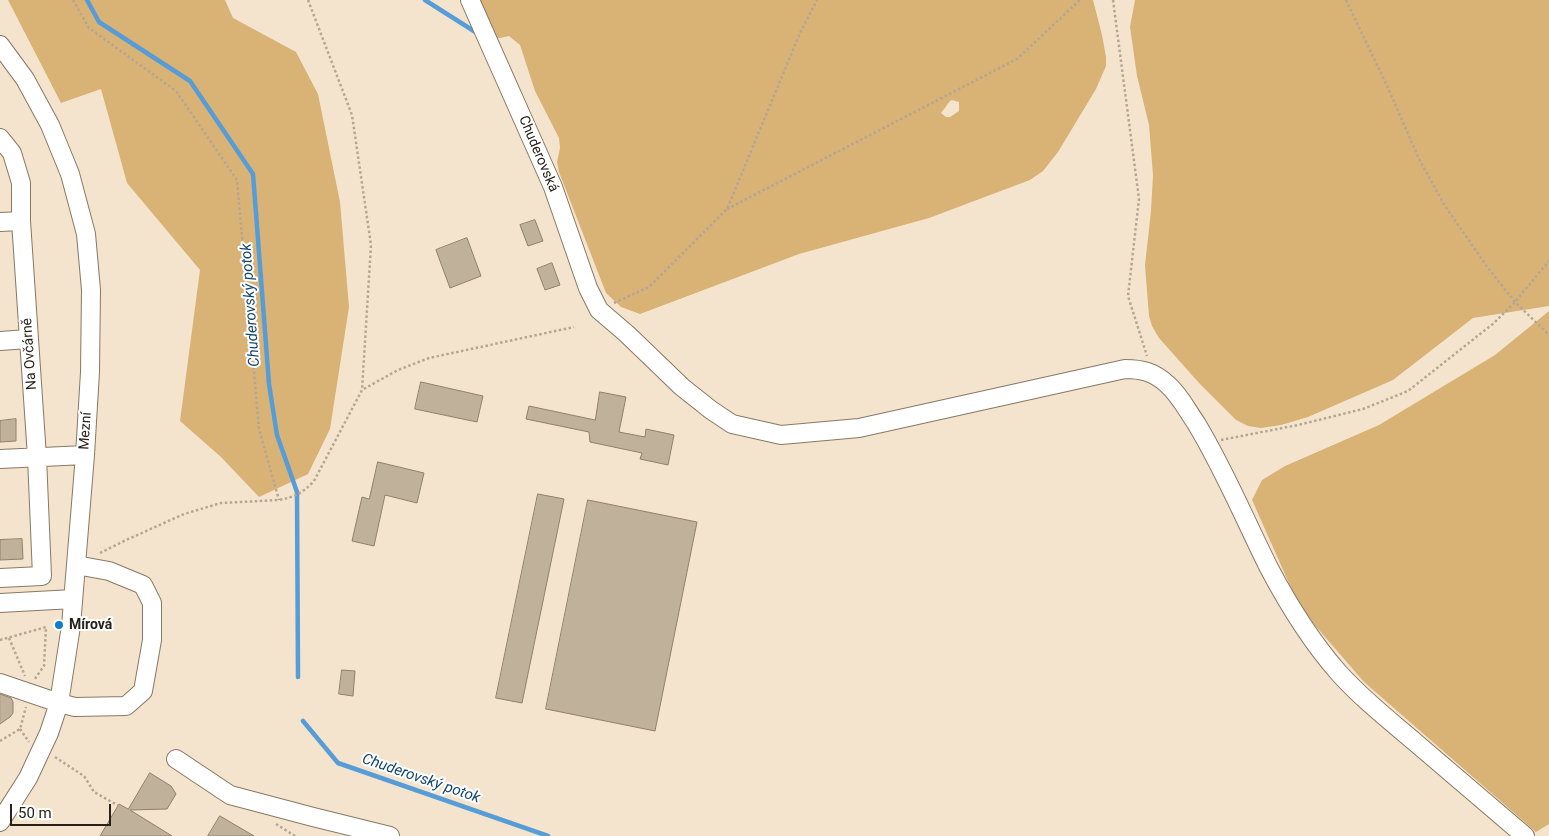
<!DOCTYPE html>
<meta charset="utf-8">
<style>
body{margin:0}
#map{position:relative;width:1549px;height:836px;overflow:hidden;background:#f5e4cd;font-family:Roboto,sans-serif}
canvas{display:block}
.scale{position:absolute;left:10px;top:804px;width:101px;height:22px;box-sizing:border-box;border:2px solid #272119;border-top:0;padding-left:6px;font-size:15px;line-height:18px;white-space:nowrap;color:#272119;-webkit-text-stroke:4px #fff;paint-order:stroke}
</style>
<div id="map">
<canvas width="1549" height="836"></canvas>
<div class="scale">50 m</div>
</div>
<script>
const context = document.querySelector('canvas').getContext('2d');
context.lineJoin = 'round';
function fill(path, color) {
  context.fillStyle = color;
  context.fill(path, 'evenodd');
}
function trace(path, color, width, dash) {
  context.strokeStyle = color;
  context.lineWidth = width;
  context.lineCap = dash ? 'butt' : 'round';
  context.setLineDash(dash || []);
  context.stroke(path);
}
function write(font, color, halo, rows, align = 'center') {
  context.font = font + ' Roboto,sans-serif';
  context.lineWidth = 4;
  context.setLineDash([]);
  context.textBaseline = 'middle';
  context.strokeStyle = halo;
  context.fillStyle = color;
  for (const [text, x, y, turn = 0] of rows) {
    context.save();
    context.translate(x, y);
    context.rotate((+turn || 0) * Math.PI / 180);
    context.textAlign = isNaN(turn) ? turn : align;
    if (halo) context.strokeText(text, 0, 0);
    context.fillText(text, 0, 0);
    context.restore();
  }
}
const green = new Path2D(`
 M8,0h217l8,18 63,34 22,42 22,108 9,105 -19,122 -22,45 -49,23 -38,-40 -41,-36 20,-151 -73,-87 -26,-94 -40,14z
 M479,0h614l9,35 4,22v9l-10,23 -38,63 -15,19 -13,9 -101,38 -130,36 -159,60 -19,-7 -15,-14 -47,-121 -2,-10 3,-14 -1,-10 -24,-47 -15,-46 -11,-9 -14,3zM952,100l7,2v9l-9,6h-4l-5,-4 9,-12z
 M1135,0h414v306l-76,12 -80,62 -85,37 -27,8 -20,3 -13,-2 -12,-6 -37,-37 -40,-45 -7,-12 -3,-10 -4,-51 6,-54 2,-36 -4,-50 -12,-49 -7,-49z
 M1549,311v513l-13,8 -172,-150 -64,-74 -48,-108 10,-20 23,-14 94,-41 116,-70z`);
const stream = new Path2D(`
 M87,0l12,22 91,59 63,93 16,210 8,51 20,57 1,185
 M425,0l52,33
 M303,721l35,42 210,73`);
const building = new Path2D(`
 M535,220l8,21 -15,5 -8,-21z
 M467,238l14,38 -31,12 -14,-38z
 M552,263l8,22 -15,5 -8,-21z
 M421,382l62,14 -6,26 -62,-13z
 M600,392l26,5 -7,35 26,5 1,-8 28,6 -6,30 -28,-6 2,-6 -52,-11 -1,-10 -63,-13 3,-13 66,14z
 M16,419v22l-16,1v-21z
 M378,462l46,11 -7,30 -32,-8 -11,51 -22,-5 10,-44 7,2z
 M538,494l26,5 -42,204 -26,-5z
 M588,500l109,22 -42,209 -109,-22z
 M22,539l1,20 -23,1v-20z
 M342,670l13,1 -2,25 -14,-2z
 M0,694l11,4 2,4v11l-3,4 -10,7z
 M150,773l21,13 5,8 -9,15 -37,1 42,26h-72l19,-32 9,5z
 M220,816l34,20h-46z`);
const path = new Path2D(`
 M73,0l16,28 87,63 61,89 22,249 20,71
 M308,0l44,115 19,130 -9,145
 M1113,0l26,199 -11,97 19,60
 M1346,0l42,88 31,71 26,47 43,62 27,34 34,33
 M727,209l290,-150 63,-59
 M614,303l35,-16 78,-78 73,-176 17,-33
 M1221,440l77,-15 65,-16 45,-18 86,-68 21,-21 34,-41
 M100,553l24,-12 60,-27 37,-11 58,-3c16,-3 25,-8 35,-19l48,-91 36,-20 31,-12 145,-31
 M9,638l16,38
 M0,640l46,-13 -2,39 -10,14
 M20,729l9,13
 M0,741l20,-12 6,-22
 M55,757l29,19 10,16 25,14
 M276,824l19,12`);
const minor = new Path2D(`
 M470,0l83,187 35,101 11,22 28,24 55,53 29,23 21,14 49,11 78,-7 266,-59c17,0 29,3 42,15 12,10 20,26 29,39 28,46 49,97 73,145 19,36 42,73 69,104 23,26 51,48 78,71 36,31 73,62 109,93
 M0,45l25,34 25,46 20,49 16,60 5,56 -1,82 -5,83 -14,171 -12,77 -10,30 -21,45 -28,44
 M0,138l12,15 9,30v38l16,236 5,119 -42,2
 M0,222l21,-1
 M0,341l28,-2
 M0,459l85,-4
 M0,603l73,-4
 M0,683l59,20 16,4 51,-1 17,-15 9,-51v-37l-9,-18 -34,-14 -33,-6
 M176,759l54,36 83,22 77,19`);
const markers = [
 [59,625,5,"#0e7fc9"]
];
const streetNames = [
 ["Chuderovská",538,154,67],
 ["Na Ovčárně",30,354,-94],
 ["Mezní",86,431,-86]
];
const poiNames = [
 ["Mírová",69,625]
];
const waterNames = [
 ["Chuderovský potok",251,305,-94],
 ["Chuderovský potok",421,779,19]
];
fill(green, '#d9b276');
trace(stream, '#569dd8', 4.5);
fill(building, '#c0b19a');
trace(building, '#8e806a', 1);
trace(minor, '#877964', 20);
trace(path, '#b4a694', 2.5, [2.5, 2.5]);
trace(minor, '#fff', 18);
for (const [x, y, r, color] of markers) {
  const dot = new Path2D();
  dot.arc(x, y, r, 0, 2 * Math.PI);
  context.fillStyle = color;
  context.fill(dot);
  trace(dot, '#fff', 2);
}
write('14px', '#272119', '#fff', streetNames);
write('bold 14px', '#272119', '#fff', poiNames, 'left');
write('italic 15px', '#11466e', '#fff', waterNames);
</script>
